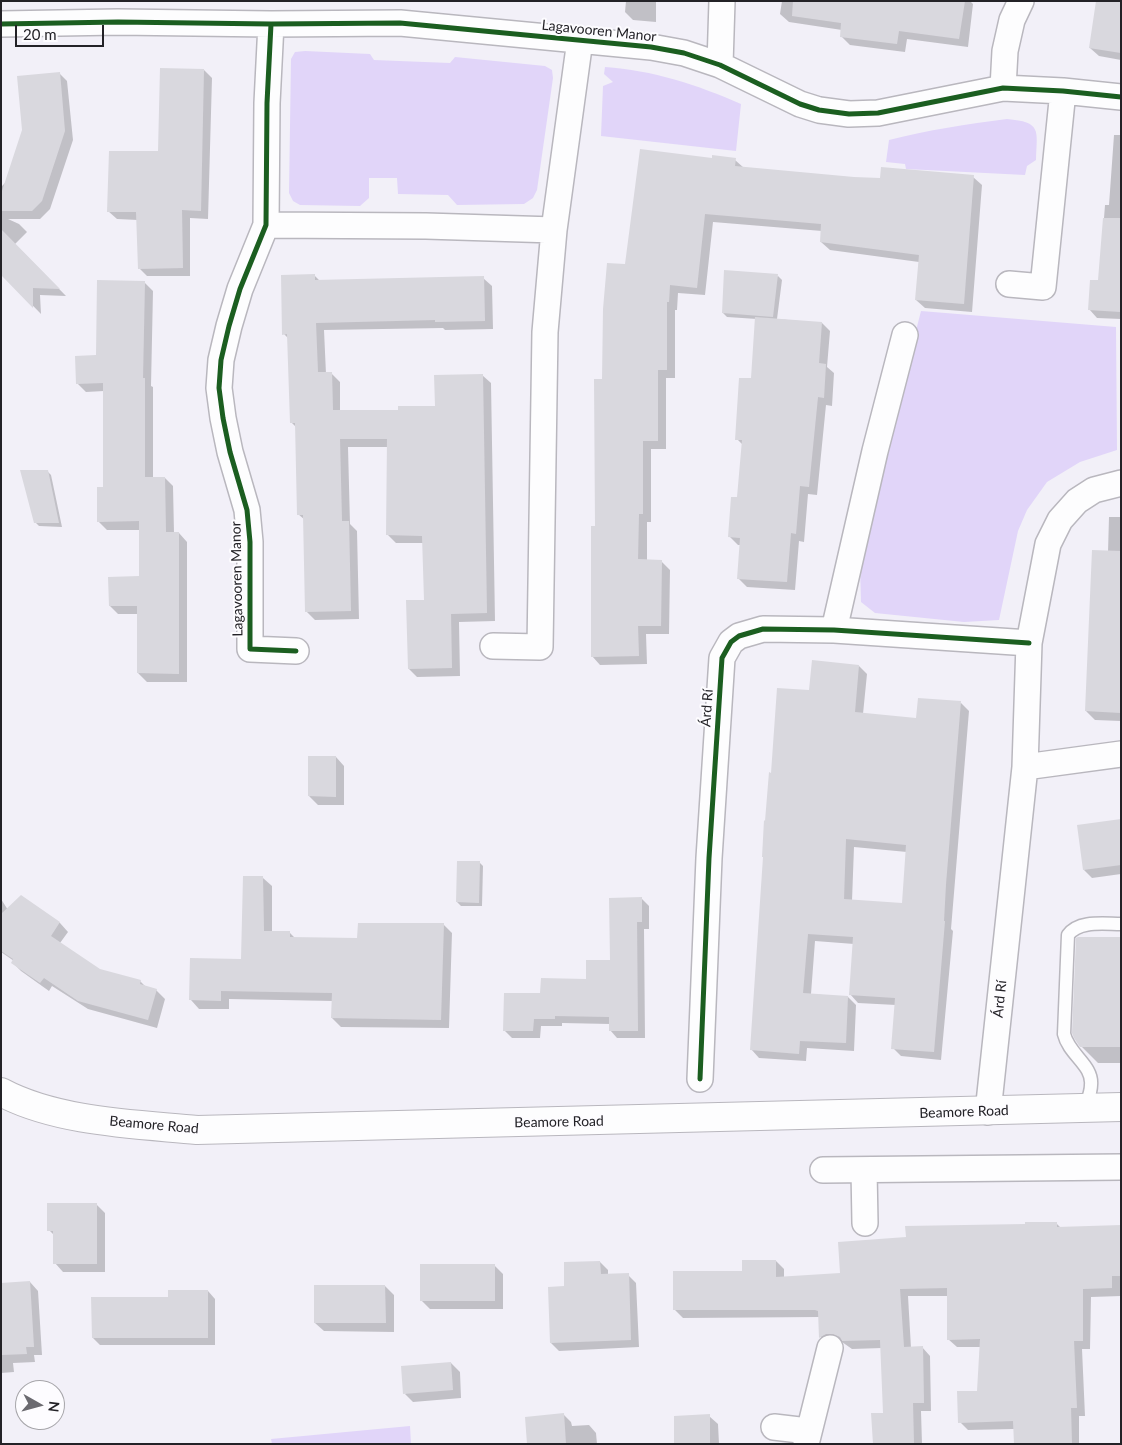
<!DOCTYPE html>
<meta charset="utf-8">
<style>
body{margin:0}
#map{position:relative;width:1122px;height:1445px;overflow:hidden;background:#f2f0f8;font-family:Lato,sans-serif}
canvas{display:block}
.frame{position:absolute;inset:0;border:2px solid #232227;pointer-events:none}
.north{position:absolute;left:15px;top:1380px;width:50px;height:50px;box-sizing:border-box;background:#fdfcff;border:1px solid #a6a5a9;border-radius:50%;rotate:97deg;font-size:14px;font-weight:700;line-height:20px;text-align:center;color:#232227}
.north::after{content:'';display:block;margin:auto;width:18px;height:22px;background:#6b6a70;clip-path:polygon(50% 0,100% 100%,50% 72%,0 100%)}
.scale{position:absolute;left:15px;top:25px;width:89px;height:22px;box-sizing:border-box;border:2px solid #232227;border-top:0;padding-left:6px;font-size:15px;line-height:18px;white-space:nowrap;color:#232227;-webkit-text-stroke:4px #fdfcff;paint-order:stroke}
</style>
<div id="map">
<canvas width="1122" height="1445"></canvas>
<div class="frame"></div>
<div class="north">N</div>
<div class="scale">20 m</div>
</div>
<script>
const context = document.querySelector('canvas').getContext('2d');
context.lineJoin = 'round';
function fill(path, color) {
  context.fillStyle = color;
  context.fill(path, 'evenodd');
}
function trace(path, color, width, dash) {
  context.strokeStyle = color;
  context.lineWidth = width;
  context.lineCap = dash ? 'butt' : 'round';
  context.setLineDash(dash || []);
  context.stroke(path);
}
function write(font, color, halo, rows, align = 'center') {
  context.font = font + ' Lato,sans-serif';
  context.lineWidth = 4;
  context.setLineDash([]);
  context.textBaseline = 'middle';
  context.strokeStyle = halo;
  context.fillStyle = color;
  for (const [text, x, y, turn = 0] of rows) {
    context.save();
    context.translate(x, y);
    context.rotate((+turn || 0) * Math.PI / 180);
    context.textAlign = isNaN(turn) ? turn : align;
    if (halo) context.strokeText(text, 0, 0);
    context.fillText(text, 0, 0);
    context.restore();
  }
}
const green = new Path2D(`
 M305,51l65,3 4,6 76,3 5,-6 90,9 7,4 1,8 -16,112 -4,8 -9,6 -67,1 -9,-10 -50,-1 -1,-16h-28v20l-9,8 -60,-1 -7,-4 -4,-8 2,-134 4,-7z
 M605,67c47,3 93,18 136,37l-5,47 -135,-15 2,-50 10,-4 -9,-8z
 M1007,119c35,3 30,11 29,41l-9,6 -2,9 -119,-6 -1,-5 -19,-2 3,-22c39,-10 78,-16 118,-21z
 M921,311l195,16 1,123 -37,12 -33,20 -20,28 -9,21 -19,89 -35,2 -89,-9 -14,-11 -1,-35 15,-76z
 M410,1426l1,18h-139l-1,-5z`);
const shadow = new Path2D(`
 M626,1h30v21l-23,-2 -8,-8z
 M782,1h188l3,3 -5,43 -61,-8 -2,13 -55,-7 -9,-9 1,-6 -53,-8 -9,-8z
 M1121,1v59l-22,-4 -9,-8z
 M204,70l8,8 -4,141 -18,-1v58h-43l-8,-8 -1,-48 -21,-1 -9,-8 51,-58z
 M59,73l8,8 6,59 -23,69 -10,10h-32l11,5 8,8 -12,12 51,52 -26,-1 1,19 -40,-41v-86l5,-5z
 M1114,135h7v184l-24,-1 -8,-9 10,-27 6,-77h4z
 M713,159l22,1 9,8 137,12 92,-3 9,8 -10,127 -47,-4 -9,-8 3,-38 -89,-12 -9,-8 1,-11 -109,-9 -8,73 -27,-2 -1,17h-2v68h-9v71h-15v73h-4v39h14l9,9 -1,64h-23l1,30 -47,1 -8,-9 4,-129 8,-146 22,-116z
 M314,275l6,6 163,-3 9,8 1,43 -48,1 -2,-2 -119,2 2,44 5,-1 9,9v30l59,-1 37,-4 46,-32 9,8 4,238 -36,1 1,54 -43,1 -8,-8 16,-68 -2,-58h-27l-9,-9 1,-87h-40l2,77 7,7 2,88 -44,1 -9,-9 -1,-91 -7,-6 -1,-86 -6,-6 -2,-83 -5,-5z
 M778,276l4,4 -5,39 45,4 8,8 -3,36 7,6 -2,33 -6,-1 -9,90 -9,-1 -4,48 -5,-1 -4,49 -48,-3 -9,-9 3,-33h-3l-8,-8 8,-38 5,-54 -6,-6 15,-60 5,-60 -30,-2 -4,-4z
 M144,282l9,9 -2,95 2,1v91h12l8,8 1,47h5l8,9v140h-40l-9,-9 1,-59h-21l-8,-8 30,-28v-48h-33l-9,-9 7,-33 -1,-97 -18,1 -9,-9 20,-26z
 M47,471l4,4 11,52 -23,-1 -4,-4z
 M1109,517h12v204l-26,-1 -9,-9 22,-159z
 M859,666l8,8 -4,40 54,6 44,-17 8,8 -15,182 -3,36 2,2 -12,129 -40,-4 -8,-8 3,-43 -38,-2 -8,-9 4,-50 -39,-3 -4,53 37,3 8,8 -2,46 -47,-3 -1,13 -47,-3 -8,-9 21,-275 38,-82zM854,847l53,5 -4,52 -51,-3z
 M336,757l8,9v39h-26l-9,-9z
 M1121,821v53l-29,4 -8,-8z
 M479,862l4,4 -1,40h-21l-4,-4z
 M263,878l9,8v46l18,1 5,5 64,1 84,-15 9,9 -3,95 -108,-1 -9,-9 1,-17 -104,-2v10h-30l-8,-9 51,-40z
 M21,897l39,26 8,9 -8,11 40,27 40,11 7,7 9,2 9,9 -8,29 -69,-19 -36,-23 -3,5 -28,-20 -8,-8 1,-2 -13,-9v-53l7,11z
 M641,898l8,8v23h-5l1,109h-28l-7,-8v-6l-48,-1v3h-21l-1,12h-28l-8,-8 38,-35 45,-15 24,-19z
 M1121,938v125h-23l-17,-17z
 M96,1204l9,9v59h-42l-8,-9v-27l-6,-6z
 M1056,1223l5,5 60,-2v70l-30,1 -1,52h-8l3,67h-6v28h-64l-1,-15 -46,1 -8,-8 19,-30 1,-45h-23l-9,-8v-43h-40l3,52 11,-1 8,9 1,55h-10l1,33h-48l10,-30 -2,-66 -30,1 -10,-7h-8l-6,4 -7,-8 -1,-21 -137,1 -8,-8 68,-38 33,-11 8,8v9l57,-4 66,-36z
 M600,1262l8,8v5h20l8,8 3,64 -80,4 -8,-8 14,-56z
 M494,1265l9,9v35h-73l-9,-9z
 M30,1282l8,9 4,64h-8l1,7 -22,1 1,9 -13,1v-89z
 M385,1286l9,9v37l-70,-1 -9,-8z
 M208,1291l7,8v46h-115l-7,-7 76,-39z
 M451,1363l9,9 1,26 -48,4 -8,-8z
 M564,1415l7,7 1,4 17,-1 7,8 1,11h-68z
 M709,1416l9,8 1,20h-38z`);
const building = new Path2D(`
 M793,1h172l-6,38 -60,-8 -2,13 -57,-7 1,-14 -49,-7z
 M1096,1h25v52l-32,-5z
 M160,68l44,1 -3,142 -19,-1 1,58 -45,1 -2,-57h-29l2,-61h49z
 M60,72l5,59 -23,70 -10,10h-31v-17l21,-64 -5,-54z
 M640,149l72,9v-3l24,3 -1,8 119,11 26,1 1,-11 93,8 -10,129 -49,-4 4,-45 -99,-13 1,-18 -116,-10 -8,74 -27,-3 -1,17h-2v68h-9v71h-15v73h-4l-1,45 24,1 -1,66h-23l1,30 -48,1v-131h4l-1,-147h8l1,-70 4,-46 18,1z
 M1103,218h18v94l-33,-2 2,-30h8z
 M1,229l59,60 -27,-1v20l-32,-33z
 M724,270l54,4 -5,43 -51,-4z
 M315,274v6l169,-4 1,45 -50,1v-2l-119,3 2,49h14l1,38h65v-4h37l-1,-31 49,-1 4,239 -36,1 1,54 -44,1 -2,-69h18l-2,-64 -36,-1 1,-96h-47l2,82h7l2,90 -46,1 -2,-97h-6l-2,-92h-5l-3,-89 -5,1 -1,-60z
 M97,280l48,1 -2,97h2v99h20l1,55h13v142l-42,-1v-67h-28l-1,-29 31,-1v-55l-42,1v-35h6v-104l-27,1 -1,-28 21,-1z
 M755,317l67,5 -3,41 7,1 -2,34 -6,-1 -9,90 -9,-1 -4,48 -5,-1 -4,49 -50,-3 3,-41 -12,-1 3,-40h6l5,-57h-7l4,-62h12z
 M20,470h28l11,53h-25z
 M1092,550l29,1v162l-36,-2z
 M812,660l47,5 -4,47 61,6 2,-20 43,3 -15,183 -2,37h1l-11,131 -43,-3 4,-51 -46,-3 4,-58 -45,-3 -5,59 45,3 -2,47 -46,-2 -1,13 -49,-4 13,-193h-1l2,-37 1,1 4,-49 2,1 6,-85 32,2zM846,839l60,6 -4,58 -58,-4z
 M308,756h28v41l-28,-1z
 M1121,819v46l-38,5 -6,-45z
 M457,861h23l-1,42 -23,-1z
 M243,876h20l1,55h26v6l67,1 1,-15h86l-3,97 -110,-2 1,-25 -111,-2v10l-32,-1 1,-42 51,1z
 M21,895l39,27 -9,14 49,33 41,11 -1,4 17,5 -9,31 -70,-19 -34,-23 -4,5 -29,-20 2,-4 -12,-8v-37z
 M642,897v25h-5l1,109h-29v-14l-54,-1v3h-21l-1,12h-30l1,-38h36l1,-15 45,1v-19h24l-1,-62z
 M1078,937h43v110h-41l-6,-9 -2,-5 4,-95z
 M47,1203h50v61h-44v-33h-6z
 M1025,1222h32v5l64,-2v51h-9v12l-29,1v52h-9l3,67h-6l1,36h-58l-1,-23 -55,2 -1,-32h20l3,-52 -33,1v-52l-47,1 4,58 19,-1 1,57h-11l1,41h-41l-2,-31h12l-3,-73 -38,1 -2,-4 -7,-3h-7l-7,4 -1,-27 -3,-1h-142v-39h69v-11h34v17l64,-4 -2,-31 68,-5 -1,-11 120,-2z
 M600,1261l1,13 28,-1 2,67 -81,3 -2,-56 16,-1v-24z
 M420,1264h75v37h-75z
 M30,1281l4,66h-8l1,7 -26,1v-72z
 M314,1285h71l1,38h-72z
 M168,1290h40v48h-116l-1,-41h77z
 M451,1362l2,28 -50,4 -2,-28z
 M564,1413l2,31h-39l-2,-27z
 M710,1414v30h-36v-28z`);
const lane = new Path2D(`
 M1085,1109c2,-8 6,-16 6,-24 2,-20 -22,-30 -27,-51l4,-99c11,-15 36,-11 53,-11`);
const street = new Path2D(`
 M1,24l117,-2 153,2 129,-1 251,24 33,6 36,12 80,39 19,6 30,4 29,-1 125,-25 60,3 58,6
 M271,24l-4,79 -1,122 -26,64 -11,37 -8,34 -2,28 4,30 7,34 17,58 3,32v107l46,2
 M720,65l2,-64
 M1003,88l2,-37 7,-31 9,-19
 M266,225l160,1 128,4
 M1009,284l34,3 20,-196
 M834,630l41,-179 30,-116
 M493,646l47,1 5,-315 9,-102 26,-190
 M1025,767l96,-13
 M700,1079l9,-221 13,-200 9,-16 8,-6 24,-7 71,1 195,13
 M988,1112l37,-345 4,-124 19,-99 12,-24 17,-19 17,-11 27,-7
 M823,1170l298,-3
 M864,1170l1,53
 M774,1427l34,4
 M806,1444l24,-96`);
const secondary = new Path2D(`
 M1,1092c56,30 134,32 196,38l924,-23`);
const cycleway = new Path2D(`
 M1,24l117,-2 153,2 129,-1 251,24 33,6 36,12 80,39 19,6 30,4 29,-1 125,-25 60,3 58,6
 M271,24l-4,79 -1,122 -26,64 -11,37 -8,34 -2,28 4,30 7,34 17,58 3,32v107l46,2
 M700,1079l9,-221 13,-200 9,-16 8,-6 24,-7 71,1 195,13`);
const streetNames = [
 ["Lagavooren Manor",599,31,6],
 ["Lagavooren Manor",237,579,-91],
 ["Árd Rí",707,708,-86],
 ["Árd Rí",1000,999,-84],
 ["Beamore Road",964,1112,-2],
 ["Beamore Road",559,1122,-1],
 ["Beamore Road",154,1125,5]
];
fill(green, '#e1d5f9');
fill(shadow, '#0003');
fill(building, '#d9d8de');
trace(lane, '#b9b7be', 15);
trace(street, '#b9b7be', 28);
trace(secondary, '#b9b7be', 30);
trace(lane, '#fdfdfe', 12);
trace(street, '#fdfdfe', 25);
trace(secondary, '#fdfdfe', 28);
trace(cycleway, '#1b5e20', 5);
write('14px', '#232227', '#fdfcff', streetNames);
</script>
